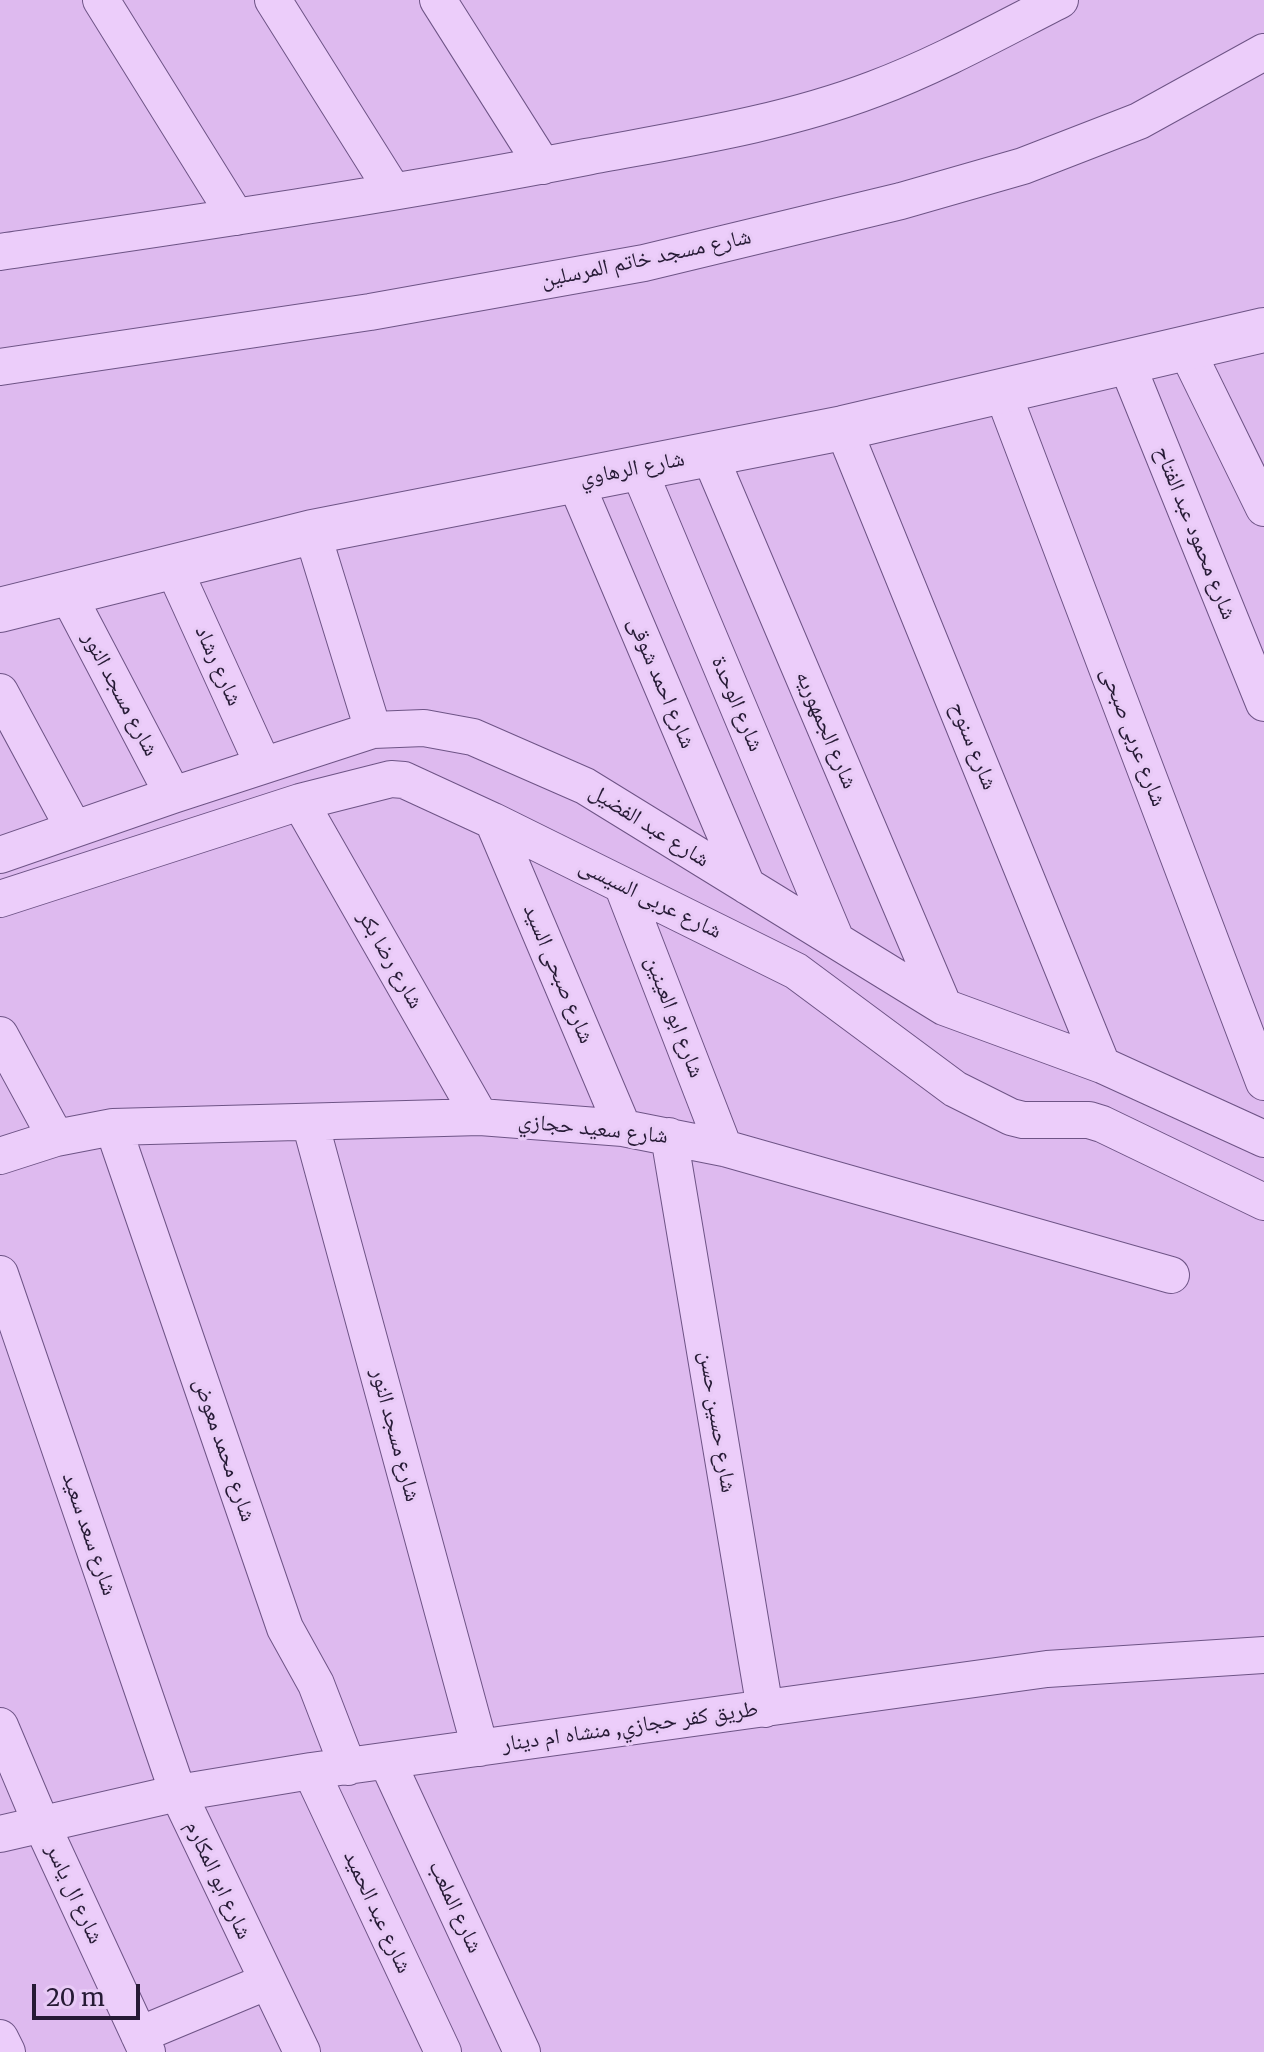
<!DOCTYPE html>
<meta charset="utf-8">
<style>
body{margin:0}
#map{position:relative;width:1264px;height:2052px;overflow:hidden;background:#debaef;font-family:Merriweather,serif}
canvas{display:block}
.scale{position:absolute;left:32px;top:1984px;width:108px;height:36px;box-sizing:border-box;border:4px solid #261a35;border-top:0;padding-left:10px;font-size:24px;line-height:28px;white-space:nowrap;color:#261a35;-webkit-text-stroke:6px #e8caf6;paint-order:stroke}
</style>
<div id="map">
<canvas width="1264" height="2052"></canvas>
<div class="scale">20 m</div>
</div>
<script>
const context = document.querySelector('canvas').getContext('2d');
context.lineJoin = 'round';
function trace(path, color, width, dash) {
  context.strokeStyle = color;
  context.lineWidth = width;
  context.lineCap = dash ? 'butt' : 'round';
  context.setLineDash(dash || []);
  context.stroke(path);
}
function write(font, color, halo, rows, align = 'center') {
  context.font = font + ' Merriweather,"Noto Naskh Arabic",serif';
  context.lineWidth = 6;
  context.setLineDash([]);
  context.textBaseline = 'middle';
  context.strokeStyle = halo;
  context.fillStyle = color;
  for (const [text, x, y, turn = 0] of rows) {
    context.save();
    context.translate(x, y);
    context.rotate((+turn || 0) * Math.PI / 180);
    context.textAlign = isNaN(turn) ? turn : align;
    if (halo) context.strokeText(text, 0, 0);
    context.fillText(text, 0, 0);
    context.restore();
  }
}
const minor = new Path2D(`
 M101,0l135,217
 M273,0l120,191
 M438,0l105,166
 M0,252c196,-29 392,-57 586,-95 96,-18 196,-33 288,-68 64,-24 125,-58 186,-89
 M1186,349l78,159
 M1126,362l138,341
 M0,367l370,-55 274,-49 257,-62 122,-35 116,-45 125,-69
 M1002,391l262,691
 M843,428l259,637
 M709,454l235,553
 M638,468l198,472
 M575,481l172,405
 M312,532l61,198
 M173,567l90,198
 M67,593l106,202
 M0,692l74,137
 M300,802l180,315
 M493,821l130,307
 M0,855l173,-60 200,-65 51,-2 49,9 112,49 359,221 158,58 162,74
 M623,887l101,261
 M0,899l300,-97 91,-23 13,1 89,41 303,150 159,118 56,28 12,3h66l13,4 162,78
 M0,1035l56,103
 M310,1122l170,626
 M113,1127l172,501 31,56 32,83
 M669,1136l96,573
 M0,1156l56,-18 57,-11 367,-10 143,11 101,20 447,127
 M0,1274l178,519 124,259
 M0,1726l41,97 106,229
 M387,1761l135,291
 M311,1771l132,281
 M0,1834l178,-41 133,-22 736,-102 217,-14
 M139,2035l127,-53
 M0,2038l7,14`);
const tertiary = new Path2D(`
 M0,610l312,-78 531,-104 421,-98`);
const streetNames = [
 ["شارع مسجد خاتم المرسلين",646,259,-12],
 ["شارع الرهاوي",632,469,-11],
 ["شارع محمود عبد الفتاح",1195,533,68],
 ["شارع رشاد",218,666,66],
 ["شارع احمد شوقى",661,683,67],
 ["شارع مسجد النور",120,694,62],
 ["شارع الوحدة",737,704,67],
 ["شارع الجمهوريه",826,730,67],
 ["شارع عربى صبحى",1133,737,69],
 ["شارع سنوح",973,746,68],
 ["شارع عبد الفضيل",649,826,32],
 ["شارع عربى السيسى",650,899,26],
 ["شارع رضا بكر",390,960,60],
 ["شارع صبحى السيد",558,974,67],
 ["شارع ابو العينين",674,1017,69],
 ["شارع سعيد حجازي",593,1129,6],
 ["شارع حسين حسن",717,1422,81],
 ["شارع مسجد النور",395,1435,75],
 ["شارع محمد معوض",224,1450,71],
 ["شارع سعد سعيد",89,1534,71],
 ["طريق كفر حجازي, منشاه ام دينار",630,1727,-8],
 ["شارع ابو المكارم",218,1880,65],
 ["شارع ال ياسر",74,1894,65],
 ["شارع الملعب",455,1907,65],
 ["شارع عبد الحميد",377,1912,65]
];
trace(minor, '#6e5486', 38);
trace(tertiary, '#6e5486', 46);
trace(minor, '#eccdfa', 36);
trace(tertiary, '#eccdfa', 44);
write('22px', '#261a35', '#e8caf6', streetNames);
</script>
